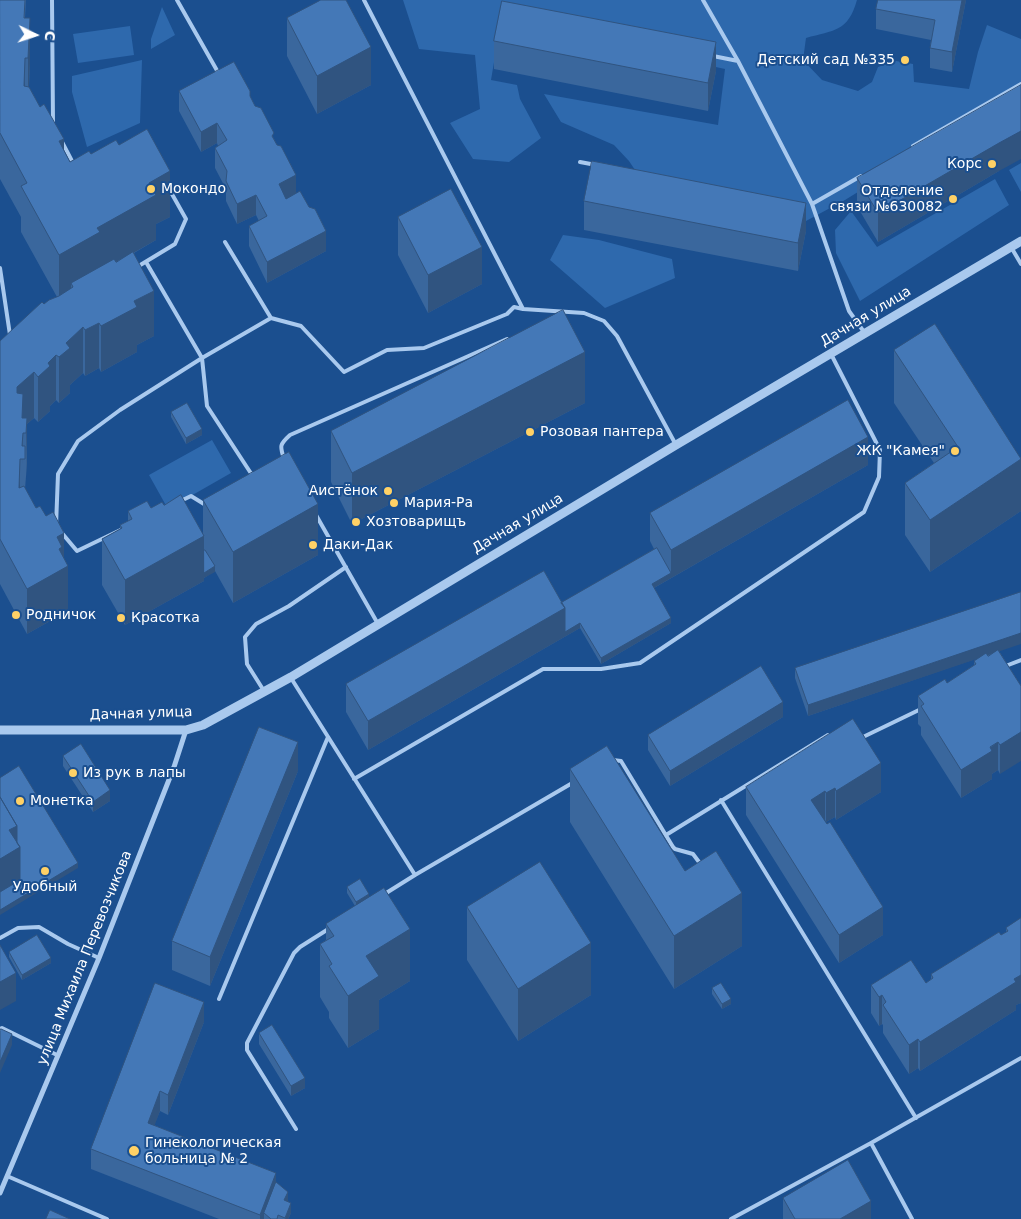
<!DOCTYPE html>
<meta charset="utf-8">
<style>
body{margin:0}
#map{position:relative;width:1021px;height:1219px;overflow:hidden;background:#1b4f8f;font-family:"DejaVu Sans",sans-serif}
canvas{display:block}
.north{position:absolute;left:10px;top:10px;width:50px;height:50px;-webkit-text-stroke:4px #1b4f8f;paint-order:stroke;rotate:94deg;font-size:14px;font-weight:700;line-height:20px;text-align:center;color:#fff}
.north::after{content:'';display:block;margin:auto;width:18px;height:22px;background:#fff;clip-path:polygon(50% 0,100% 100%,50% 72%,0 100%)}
</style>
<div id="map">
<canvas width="1021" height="1219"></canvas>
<div class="north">С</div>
</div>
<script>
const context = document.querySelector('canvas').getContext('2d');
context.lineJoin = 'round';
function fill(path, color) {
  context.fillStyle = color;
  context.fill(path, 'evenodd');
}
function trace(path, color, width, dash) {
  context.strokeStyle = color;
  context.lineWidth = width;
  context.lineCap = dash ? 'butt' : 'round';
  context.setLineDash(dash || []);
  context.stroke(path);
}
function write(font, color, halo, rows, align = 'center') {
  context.font = font + ' "DejaVu Sans",sans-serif';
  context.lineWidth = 4;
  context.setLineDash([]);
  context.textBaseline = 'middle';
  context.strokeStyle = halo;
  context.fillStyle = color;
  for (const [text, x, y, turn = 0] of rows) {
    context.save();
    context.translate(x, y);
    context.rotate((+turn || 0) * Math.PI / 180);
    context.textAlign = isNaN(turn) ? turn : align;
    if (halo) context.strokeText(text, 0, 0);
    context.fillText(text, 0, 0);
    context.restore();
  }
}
const green = new Path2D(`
 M403,0h454c-9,32 -23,30 -51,38l-3,22 19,20 36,11 14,-9 6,-15 18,-6 17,3 1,18 55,7 9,-37 9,-27 34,14v52l-176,109 -39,21 -159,-33 -18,-27 -15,-16 -53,-23 -17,-28 174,31 7,-56 -207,-45 -19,9 -8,47 26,5 3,14 21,39 -32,24 -36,-3 -23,-36 30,-14 -5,-54 -56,-6z
 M162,7l13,28 -24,14v-10z
 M130,26l4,29 -56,8 -5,-29z
 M142,60l-2,63 -53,24 -15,-55v-16z
 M1021,163v29l-12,-22z
 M995,179l14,26 -149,96 -24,-48 -1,-23 16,-19 26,36z
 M563,235l36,5 73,19 3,19 -70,30 -55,-48z
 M212,440l19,33 -63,36 -19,-34z`);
const service = new Path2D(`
 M52,0l1,122
 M177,0l42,74
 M364,0l159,309 61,4 20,8 13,15 59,109
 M703,0l35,61 74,143
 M713,56l25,5
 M61,140l13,25
 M913,146l108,-62
 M580,162l16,3
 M861,176l-49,28 37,107 15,21
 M1011,247l10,17
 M146,262l56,96 69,-40 -46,-76
 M137,267l38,-23 11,-25 -18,-32
 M0,268l10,67
 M271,318l30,8 43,46 43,-22 37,-2 83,-34 7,-7 9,2
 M202,358l5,48 47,72 -50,26 -13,-8 -114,55 -21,-25 2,-52 20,-33 42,-31z
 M284,459c-4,-13 -5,-14 6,-24l217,-96
 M316,515l62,109
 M1003,667l18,-7
 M291,678l124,197 -32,20
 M264,691l-17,-27 -2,-27 11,-13 33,-18 57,-39
 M860,736l3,1 58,-28
 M613,760l8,1 52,86 2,2 18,5 9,12
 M354,779l189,-110h58l39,-6 224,-151 15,-35 1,-27 -49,-96
 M721,800l195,318
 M666,835l162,-100
 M415,875l159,-93
 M0,938l18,-10 21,-1 29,17 31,14
 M219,999l109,-262
 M0,1029l2,-1 55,27
 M296,1129l-49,-79v-7l47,-90 6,-6 30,-19
 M871,1143l150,-85
 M7,1176l100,43
 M731,1219l140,-76 41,76`);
const minor = new Path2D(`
 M0,1193l99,-235 75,-191 12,-37`);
const tertiary = new Path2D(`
 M0,730h186l17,-5 88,-48 385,-232 345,-204`);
const wall = new Path2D(`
 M0,0h26l-1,18 5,45 -1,24 41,75 49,-17 51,72 -14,7v16l-22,13 20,83 -17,9v7l-36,20 -2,-4 -14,8 -2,-3 -13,12v8l-11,10 -3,-3 -6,6v5l-12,11 -4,-4 -7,6v40l-2,25 39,69 4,53 -41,23 -27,-50v-243l44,-37 13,-7 -36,-65v-15l-21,-38z
 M966,0l-14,72 -22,-4v-20l1,-8 -55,-11v-20z
 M287,18l84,67 -54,29 -30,-58z
 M494,41l222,30 -8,40 -214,-42z
 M179,91l71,6 24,42 22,54 30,58 -59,32 -18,-37v-20l10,-5 -3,-6 -19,9 -11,-23v-12l-11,-21v-20l3,-2 -1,-3 -16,9 -22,-41z
 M999,171l-121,71 -21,-36v-28z
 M584,201l222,30 -8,40 -214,-41z
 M398,217l84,67 -54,29 -30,-58z
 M894,350l127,108v53l-91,61 -25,-37v-52l29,-20 -40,-60z
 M585,403l-233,121 -21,-42v-51z
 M171,412l31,23 -16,9 -15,-27z
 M868,465l-214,123 17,35 -70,41 -21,-36 -212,122 -22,-38v-28l215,-81 93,-54 -4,-8v-28z
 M203,500l115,55 -85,48 -18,-32 -11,7v3l-79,44 -23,-40v-46l18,-10v-4l8,-4v-10l23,-3 13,-3 39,30z
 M999,651l22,35 -21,88 -2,-4 -6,4v5l-31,19 -40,-63v-8l-3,-3v-28l29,-13 27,-18v-4l4,-3 -170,58 -13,-38v-10z
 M783,717l-113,69 -22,-36v-15z
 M853,719l28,73 -45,28 -1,-3 -9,5 -1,-2h-1l59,115 -44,28 -93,-148v-28z
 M63,756l47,45 -17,11 -30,-46z
 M570,769l115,102 57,75 -68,43 -104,-167z
 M298,771l-88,215 -38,-16v-29z
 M347,887l22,10 41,84 -31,19v29l-31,19 -19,-30v-6l-9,-15v-53l6,-4v-16l29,-18 -8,-13z
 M467,907l124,88 -73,46 -51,-81z
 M1021,918v85l-5,2v5l-96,61 -2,-3 -9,6 -26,-41v-8l-1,-1 -3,2 -8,-13v-28l55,-2 5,-4v-5l70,-39 5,-3v-4z
 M9,952l42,11 -29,17 -13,-23z
 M712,988l19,16 -9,5 -10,-15z
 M204,1022l-36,93 -8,-4 -6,14 122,57 12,20 3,11 -3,6h-69l-128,-50v-20z
 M259,1033l46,55 -14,8 -32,-52z
 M783,1198l88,21h-88z`);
const shadedWall = new Path2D(`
 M962,0h4l-14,72v-20z
 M30,18v45l-2,40v-45z
 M716,42v29l-8,40v-28z
 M371,47v38l-54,29v-38z
 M25,58v45l-1,-17z
 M217,123v20l-16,9v-20z
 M1021,131v28l-22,12 -121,71v-29l121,-70z
 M64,139v45l-5,-43z
 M170,171v46l-14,7v16l-83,47 -2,-4v10l-12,7v-45l38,-27 52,-45z
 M296,175v20l-17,9v-20z
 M256,195v20l-19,9v-20z
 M806,203v28l-8,40v-28z
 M326,231v20l-59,32v-21z
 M482,247v37l-54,29v-38z
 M154,291v45l-17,9v7l-36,20v-46l33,-25z
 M99,323v45l-14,8v-46z
 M83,327v46l-13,12v8l-11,10v-46l7,-14z
 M585,352v51l-233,121v-51z
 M56,355v45l-6,6v5l-12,11v-45l10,-14z
 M34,372v46l-7,6 -1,55v-46l-3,-5 -1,36v-36l-5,5v-46z
 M202,429v6l-16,9v-6z
 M868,437v28l-216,124v-5l19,-11v-23z
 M20,459v45l-1,-16z
 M1021,459v52l-91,61v-52z
 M318,504v51l-85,48v-51z
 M64,533v35l4,-2v45l-41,23v-45l30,-52z
 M204,536v37l11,-7v6l-11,6v3l-79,44v-45z
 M565,608l15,15v5l-212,122v-29z
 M671,618v5l-70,41v-6z
 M1021,633v11l-213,72v-11z
 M783,702v15l-113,69v-15z
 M1021,732v29l-21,13v-29z
 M298,742v29l-88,215v-29z
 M998,742v28l-6,4v5l-31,19v-28z
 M881,763v29l-45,28v-29z
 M835,788v29l-9,5v-29z
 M110,790v11l-17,11v-10z
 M825,791v29l-14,8v-28z
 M17,826l3,21v38l-20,12v-38l9,-29z
 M78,863v5l-78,47v-5z
 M742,893v53l-68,43v-53z
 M369,894v5l-13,9v-6z
 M883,907v28l-44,28v-28z
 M410,929v52l-31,19v29l-31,19v-52l18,-40z
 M591,943v52l-73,46v-52z
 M51,958v5l-29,17v-5z
 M16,973v28l-16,9v-28z
 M1021,974v29l-5,2v5l-96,61v-29z
 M882,995v29l-3,2v-29z
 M731,999v5l-9,5v-5z
 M204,1002v20l-36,93v-20z
 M12,1034v11l-12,28v-11z
 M918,1039v29l-9,6v-29z
 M305,1078v10l-14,8v-10z
 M160,1091v20l-12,32v-20z
 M276,1173v20l-12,20v6h-4v-4z
 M288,1192v11l-4,-3z
 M871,1201v18h-31z
 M291,1203v10l-3,6h-3z`);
const building = new Path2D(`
 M0,0h25l-1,18h6l-2,40h-3l-1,28 5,1 11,20 4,-3 20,35 -5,2 11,21 19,-11 2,3 25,-14 3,5 28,-16 23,42 -21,12 7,12 -59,33 3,4 -41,23 -38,-69 6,-3 -27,-50z
 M321,0h25l25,47 -54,29 -30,-58z
 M878,0h84l-10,52 -22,-4 5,-28 -59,-11z
 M502,1l214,41 -8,41 -214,-42z
 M234,62l16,29v5l5,10 6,2 13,25 -2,3 5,9 4,1 15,29 -17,9 7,15 14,-8 9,16 6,2 11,22 -59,31 -18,-36 18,-10 -11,-21 -19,9 -11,-23 1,-10 -12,-23 12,-8 -10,-17 -16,9 -22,-41z
 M1021,85v46l-22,12 -121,70 -21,-35z
 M592,161l214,42 -8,40 -214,-42z
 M451,189l31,58 -54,28 -30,-58z
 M133,252l21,39 -20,10 3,6 -36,19 -2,-3 -14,7 -2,-3 -17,16 4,5 -11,9 -3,-2 -8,8 2,3 -12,11 -4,-5 -17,15v6l6,1 -1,24h5l-1,15h-3l-1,13h3v13h-5l-1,29 5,-2 12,22 4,-2 6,10 7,-4 11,21 -7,4 5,10 -3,2 9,17 -41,23 -27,-50v-198l42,-39 2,2 5,-4 10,-4 14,-9 -2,-4 43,-24 2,3z
 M563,310l22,42 -233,121 -21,-42z
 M935,324l86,135 -91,61 -25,-37 53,-36 -64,-97z
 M848,400l20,37 -197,113 -21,-37z
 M187,403l15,26 -16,9 -15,-26z
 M289,452l29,52 -85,48 -30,-52z
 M181,495l23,41 -79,44 -23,-41 20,-11 -2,-3 12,-6 -4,-8 19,-10 4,7 11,-6 2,3z
 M657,548l14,25 -19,11 19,34 -70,40 -21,-35 -15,9v-24l-4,-5z
 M204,550h1l10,16 -11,7z
 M544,571l21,37 -197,113 -22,-37z
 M1021,592v41l-213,72 -13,-37z
 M998,650l23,36v46l-21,13 -2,-3 -8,5 2,4 -31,19 -40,-64 3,-2 -6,-8 27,-17 2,4 29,-19 -2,-3 12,-8 2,3z
 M761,666l22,36 -113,69 -22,-36z
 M853,719l28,44 -45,28 -1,-3 -9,5 -1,-2 -14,9 16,24 3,-2 53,85 -44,28 -93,-148z
 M259,727l39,15 -88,215 -38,-16z
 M81,744l29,46 -17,12 -30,-46z
 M607,746l78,125 31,-20 26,42 -68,43 -104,-167z
 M19,766l59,97 -78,47v-18l20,-12v-33l-3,-4v-17l-17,-29v-19z
 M0,797l17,29 -8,4 11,17 -20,12z
 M540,862l51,81 -73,46 -51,-82z
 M360,879l9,15 -13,8 -9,-15z
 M384,888l26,41 -44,27 13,20 -31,20 -19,-30 3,-2 -12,-20 14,-8 -8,-12z
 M1021,918v57l-7,4 2,3 -96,60 -2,-3 -9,6 -26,-40 3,-3 -4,-7 -3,2 -8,-12 40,-25 15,23 7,-5 -2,-4 68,-42 2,3 7,-4 -2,-3z
 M37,935l14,23 -29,17 -13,-23z
 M0,945l16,28 -16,9z
 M155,983l49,19 -36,93 -8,-4 -12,32 128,50 -16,42 -169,-66z
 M721,983l10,16 -9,5 -10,-16z
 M272,1025l33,53 -14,8 -32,-53z
 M1,1029l11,5 -12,28v-31z
 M848,1160l23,41 -31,18h-45l-12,-21z
 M276,1182l12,10 -4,8 7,3 -6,15 -7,-3 -1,4h-6l-7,-6z
 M50,1210l20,9h-24z`);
const markers = [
 [905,60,5,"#ffd166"],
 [992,164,5,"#ffd166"],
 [151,189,5,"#ffd166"],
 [953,199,5,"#ffd166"],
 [530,432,5,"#ffd166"],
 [955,451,5,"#ffd166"],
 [388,491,5,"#ffd166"],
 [394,503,5,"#ffd166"],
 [356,522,5,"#ffd166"],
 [313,545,5,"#ffd166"],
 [16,615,5,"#ffd166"],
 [121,618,5,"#ffd166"],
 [73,773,5,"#ffd166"],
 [20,801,5,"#ffd166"],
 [45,871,5,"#ffd166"],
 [134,1151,6,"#ffd166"]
];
const poiNames = [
 ["Детский сад №335",895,60,"right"],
 ["Корс",982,164,"right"],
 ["Мокондо",161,189],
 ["Отделение",943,191,"right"],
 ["связи №630082",943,207,"right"],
 ["Розовая пантера",540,432],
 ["ЖК \"Камея\"",945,451,"right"],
 ["Аистёнок",378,491,"right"],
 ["Мария-Ра",404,503],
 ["Хозтоварищъ",366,522],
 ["Даки-Дак",323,545],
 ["Родничок",26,615],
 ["Красотка",131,618],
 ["Из рук в лапы",83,773],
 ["Монетка",30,801],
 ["Удобный",45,887,"center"],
 ["Гинекологическая",145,1143],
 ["больница № 2",145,1159]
];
const streetNames = [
 ["Дачная улица",866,317,-31],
 ["Дачная улица",518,524,-31],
 ["Дачная улица",141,714,-2],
 ["улица Михаила Перевозчикова",85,958,-68]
];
fill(green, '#2e69ad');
trace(service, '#a9c9ee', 4);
trace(minor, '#a9c9ee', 5);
trace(tertiary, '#a9c9ee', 9);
fill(wall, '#3a679d');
fill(shadedWall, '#305480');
fill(building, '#4478b7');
trace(building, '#305480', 1);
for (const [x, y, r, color] of markers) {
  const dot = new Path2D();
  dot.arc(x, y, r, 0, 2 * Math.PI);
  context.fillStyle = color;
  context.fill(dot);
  trace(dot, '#1b4f8f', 2);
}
write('14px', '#fff', '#1b4f8f', poiNames, 'left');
write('14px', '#fff', '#1b4f8f', streetNames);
</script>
